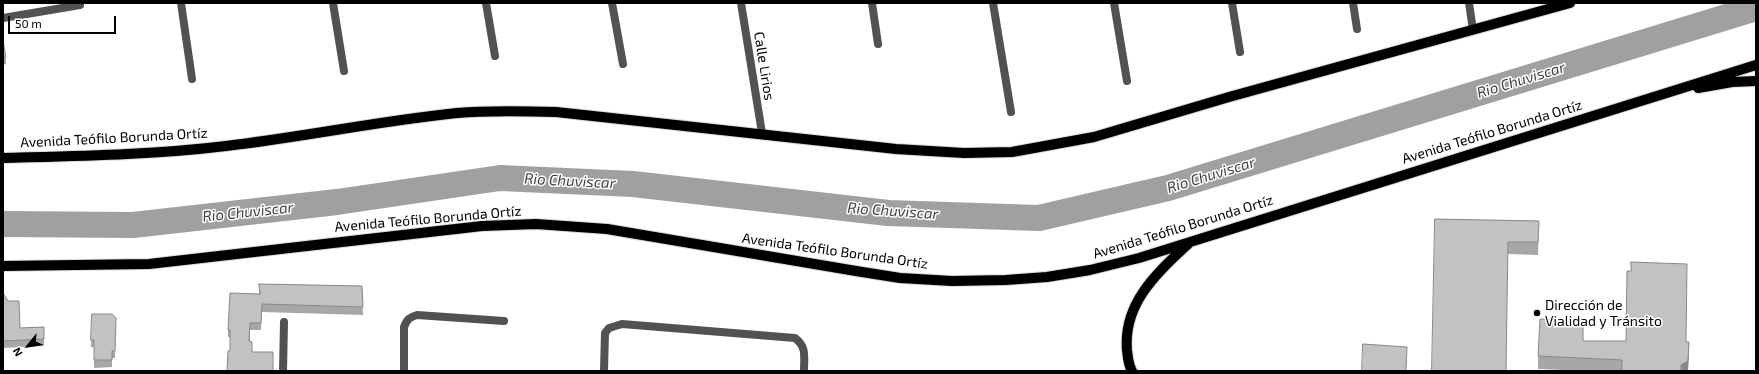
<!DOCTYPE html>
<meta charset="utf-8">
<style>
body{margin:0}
#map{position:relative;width:1759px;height:374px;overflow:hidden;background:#fff;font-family:"Exo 2",sans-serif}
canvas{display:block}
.frame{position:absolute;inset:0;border:4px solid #000;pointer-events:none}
.north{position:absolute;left:8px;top:326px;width:40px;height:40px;-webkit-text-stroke:3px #fff;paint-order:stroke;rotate:240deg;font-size:11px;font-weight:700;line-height:16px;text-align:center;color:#000}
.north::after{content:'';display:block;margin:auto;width:14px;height:18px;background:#000;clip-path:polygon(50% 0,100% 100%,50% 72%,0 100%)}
.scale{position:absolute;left:8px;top:16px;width:108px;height:18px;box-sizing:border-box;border:2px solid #000;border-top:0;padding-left:5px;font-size:12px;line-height:14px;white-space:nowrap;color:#000;-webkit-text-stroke:3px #fff;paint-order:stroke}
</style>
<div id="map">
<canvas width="1759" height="374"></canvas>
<div class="frame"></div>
<div class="north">N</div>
<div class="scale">50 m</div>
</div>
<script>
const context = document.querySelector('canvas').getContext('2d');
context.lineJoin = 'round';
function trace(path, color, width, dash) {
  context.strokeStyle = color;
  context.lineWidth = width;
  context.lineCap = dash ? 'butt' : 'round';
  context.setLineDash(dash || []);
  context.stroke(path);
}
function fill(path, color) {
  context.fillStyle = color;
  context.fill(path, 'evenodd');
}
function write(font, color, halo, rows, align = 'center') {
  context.font = font + ' "Exo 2",sans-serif';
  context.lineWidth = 3;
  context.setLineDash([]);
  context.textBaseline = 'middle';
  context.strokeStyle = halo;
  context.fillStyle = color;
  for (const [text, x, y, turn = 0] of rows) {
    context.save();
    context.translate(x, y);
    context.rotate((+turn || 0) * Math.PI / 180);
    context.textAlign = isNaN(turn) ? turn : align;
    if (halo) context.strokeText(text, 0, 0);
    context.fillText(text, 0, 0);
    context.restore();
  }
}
const river = new Path2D(`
 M3,224l130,1 204,-23 163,-24 133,6 255,29 151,5 129,-30 588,-180`);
const minor = new Path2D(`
 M181,3l11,76
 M333,3l11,68
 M486,3l9,53
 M612,3l11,61
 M741,3l21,130
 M872,3l6,41
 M993,3l18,109
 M1114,3l13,78
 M1232,3l8,49
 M1353,3l4,26
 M1469,3l4,27
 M3,18l77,-13
 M283,371l1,-49
 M404,371v-44c3,-8 6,-10 13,-12l87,6
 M604,371l1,-38 4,-5 13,-4 173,14c12,9 9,19 9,33`);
const primary = new Path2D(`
 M1698,88l34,-6 24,-1
 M3,158c74,-2 149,-3 223,-12 77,-9 153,-25 231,-33 33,-3 66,-2 99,-1l340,37 68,4 48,-1 82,-15 135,-40 341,-94
 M3,266l146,-2 333,-38 54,-2 71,5 249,42 44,7 52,3 54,-1 41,-3 43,-7 49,-12 617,-193
 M1132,371c-4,-7 -4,-13 -5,-21 -4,-47 30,-77 61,-106`);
const wall = new Path2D(`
 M3,41l3,16v7l-3,1z
 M3,74l1,6v7l-1,1z
 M1435,219l104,2 -1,34 -30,-1z
 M1631,271l55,71 3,12 -1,17h-100l-50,-2v-13l45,-15h43z
 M259,284l103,2 1,29 -101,-3 -1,18h-11v11l2,11 21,19 -43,-20v-14h-2v-7l31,-36z
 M3,293l17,35 24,-1v19l-41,2z
 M92,314l24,4 -1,40h-3v9l-18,1v-21h-3z`);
const shadedWall = new Path2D(`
 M1689,342l-1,29h-7v-6z`);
const building = new Path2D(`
 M3,41l3,16 -3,1z
 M1435,219l104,2 -1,21h-30l-2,129h-74z
 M1631,262l56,2 -1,78h3l-1,19 -7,4v6h-59v-11l-84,-4 2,-37 43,1v21h43l1,-70h4z
 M259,284l103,2 1,21 -101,-3 -1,19h-11l-1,18 3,1v10h21v19h-46l1,-20h2v-21h-2l2,-37 30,1z
 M3,293l5,8h11l1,27 24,-1v12l-41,2z
 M92,314h20l4,4 -1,33h-3v9h-18v-20h-3z
 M1363,344l44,3 -1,24h-44z`);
const markers = [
 [1537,313,4,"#000"]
];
const streetNames = [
 ["Calle Lirios",764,66,81],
 ["Avenida Teófilo Borunda Ortíz",1492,132,-17],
 ["Avenida Teófilo Borunda Ortíz",114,138,-3],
 ["Avenida Teófilo Borunda Ortíz",428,219,-5],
 ["Avenida Teófilo Borunda Ortíz",1183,227,-17],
 ["Avenida Teófilo Borunda Ortíz",835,251,8]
];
const poiNames = [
 ["Dirección de",1545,305],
 ["Vialidad y Tránsito",1545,321]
];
const waterNames = [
 ["Rio Chuviscar",1521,80,-17],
 ["Rio Chuviscar",1211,175,-17],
 ["Rio Chuviscar",570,181,3],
 ["Rio Chuviscar",893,211,4],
 ["Rio Chuviscar",248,212,-6]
];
trace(river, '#a0a0a0', 26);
trace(primary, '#dbdbdb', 12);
trace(minor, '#525252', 8);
trace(primary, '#000', 10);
fill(wall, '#a7a7a7');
fill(shadedWall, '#888');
fill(building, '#c2c2c2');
trace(building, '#888', 1);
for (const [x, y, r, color] of markers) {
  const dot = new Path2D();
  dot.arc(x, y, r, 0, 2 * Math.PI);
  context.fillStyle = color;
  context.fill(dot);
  trace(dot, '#fff', 1.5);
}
write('14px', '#000', '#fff', streetNames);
write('14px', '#000', '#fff', poiNames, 'left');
write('italic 15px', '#414141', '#fff', waterNames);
</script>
